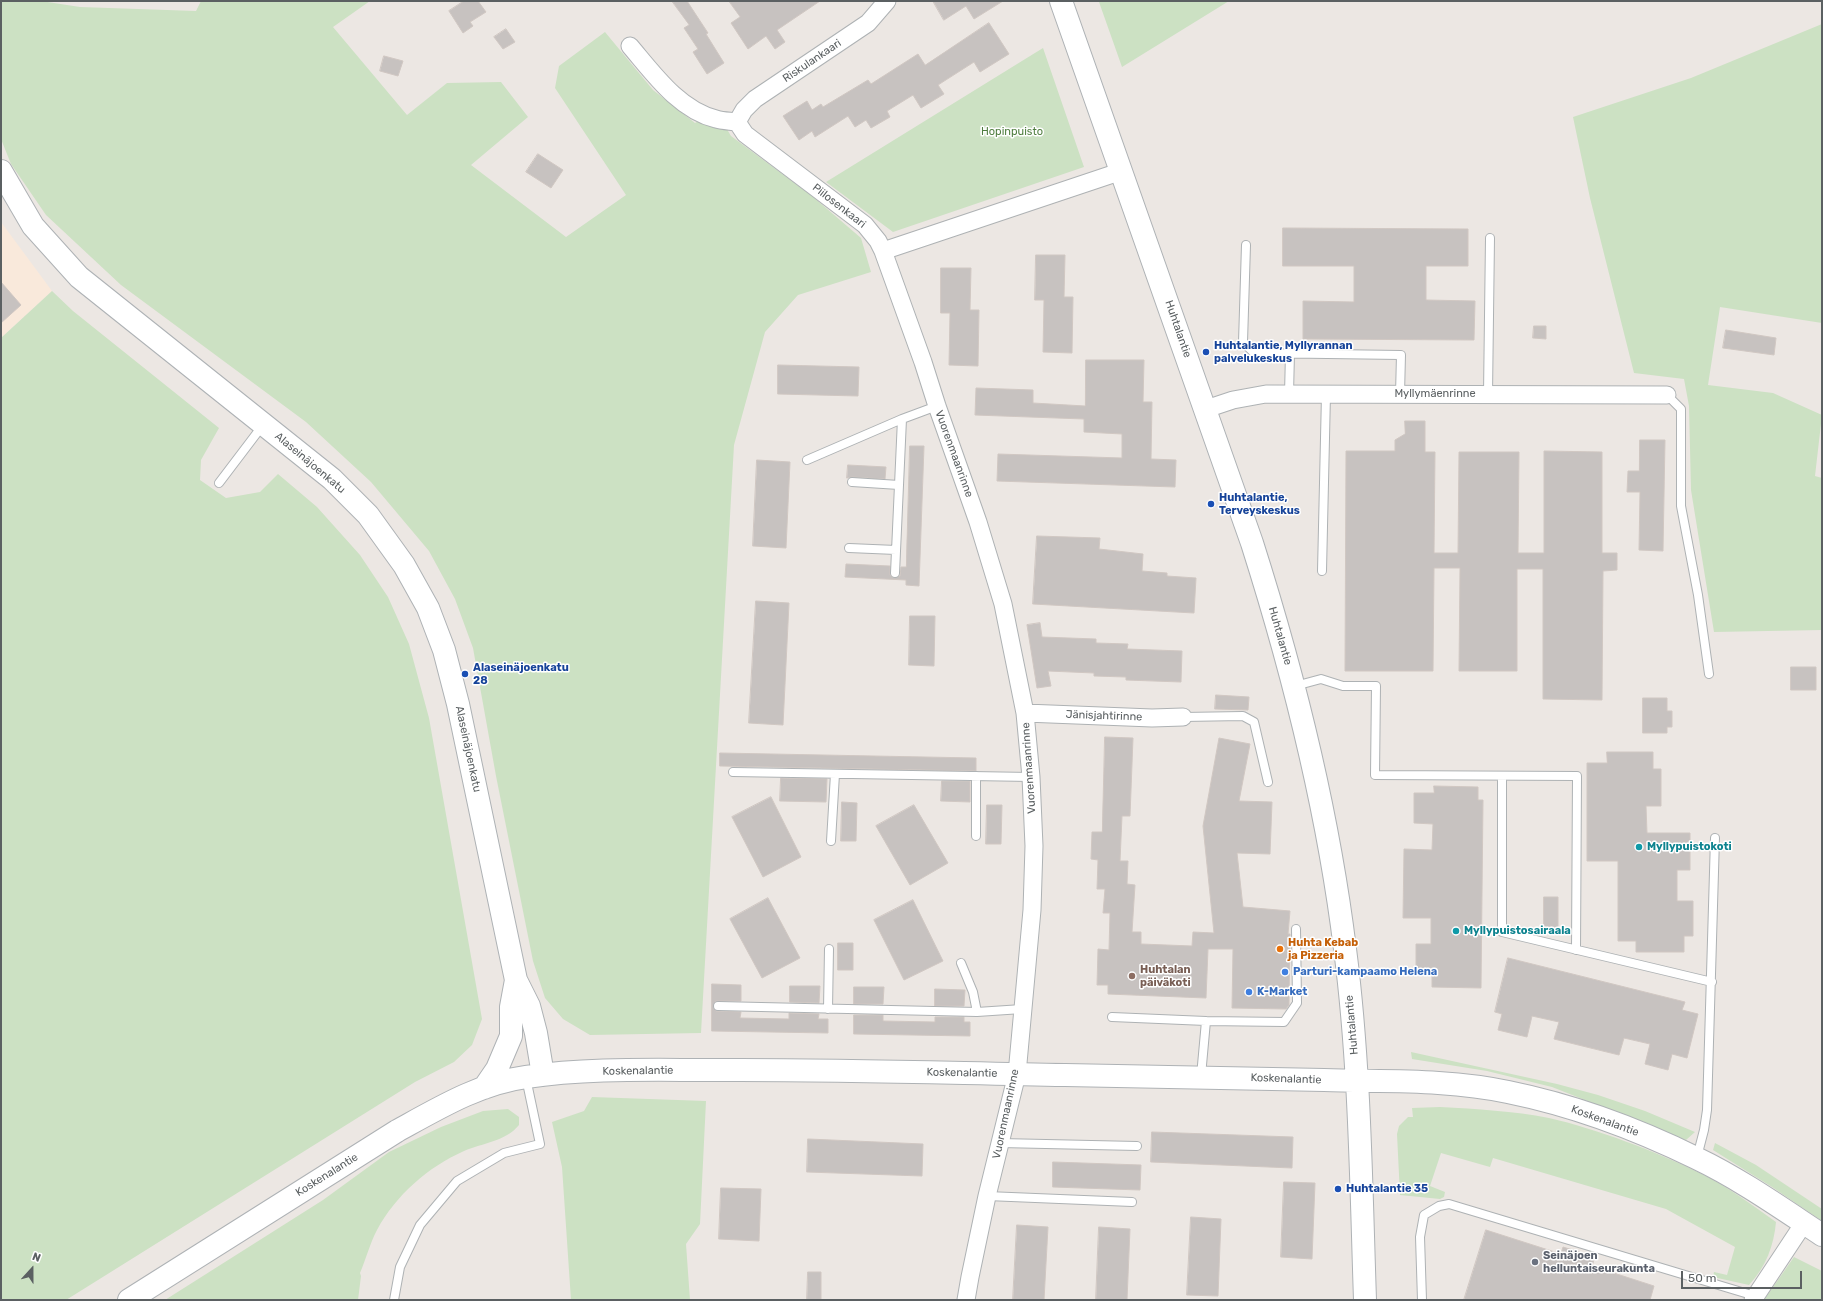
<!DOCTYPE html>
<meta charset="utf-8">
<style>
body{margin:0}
#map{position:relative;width:1823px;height:1301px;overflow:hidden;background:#ece7e3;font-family:Rubik,sans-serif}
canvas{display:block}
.frame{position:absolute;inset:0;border:2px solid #5b6062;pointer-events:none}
.north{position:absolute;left:12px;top:1249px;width:40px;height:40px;-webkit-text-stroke:3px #fff;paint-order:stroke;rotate:21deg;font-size:11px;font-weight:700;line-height:16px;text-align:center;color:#5b6062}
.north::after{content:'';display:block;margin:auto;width:14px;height:18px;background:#5b6062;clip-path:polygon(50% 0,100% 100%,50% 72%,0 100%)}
.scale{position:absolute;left:1681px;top:1271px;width:121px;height:18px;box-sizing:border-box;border:2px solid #5b6062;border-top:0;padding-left:5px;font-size:12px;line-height:14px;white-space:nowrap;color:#5b6062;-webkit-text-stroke:3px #fff;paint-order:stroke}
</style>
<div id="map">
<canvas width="1823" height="1301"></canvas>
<div class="frame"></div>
<div class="north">N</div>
<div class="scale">50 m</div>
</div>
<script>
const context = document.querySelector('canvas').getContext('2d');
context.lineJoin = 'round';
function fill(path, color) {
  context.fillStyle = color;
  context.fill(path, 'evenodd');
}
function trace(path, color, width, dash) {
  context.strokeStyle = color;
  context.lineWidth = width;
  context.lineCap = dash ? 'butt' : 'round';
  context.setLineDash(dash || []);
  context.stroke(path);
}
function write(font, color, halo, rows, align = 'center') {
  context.font = font + ' Rubik,sans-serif';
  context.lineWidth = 3;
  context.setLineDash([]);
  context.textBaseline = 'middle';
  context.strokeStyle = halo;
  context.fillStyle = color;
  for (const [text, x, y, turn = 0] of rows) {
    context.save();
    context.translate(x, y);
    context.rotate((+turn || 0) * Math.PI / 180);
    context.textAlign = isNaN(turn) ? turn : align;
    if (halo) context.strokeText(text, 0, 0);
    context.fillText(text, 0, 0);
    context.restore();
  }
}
const commercial = new Path2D(`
 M1,222l51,69 -51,47z`);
const green = new Path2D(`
 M1,1h40l39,6 116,4 5,-10h169l-37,26 74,88 40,-32 54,-1 27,35 -57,48 95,72 60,-42 -71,-107 4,-22 46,-34 48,58 42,33 21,-12 15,25 81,60 49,42 10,34 -73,23 -33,37 -31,113 -33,588 -111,2 -27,-16 -18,-21 -12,-37 -37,-185 -23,-128 -18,-49 -26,-48 -58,-69 -65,-60 -185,-137 -75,-70 -35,-51 -10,-25z
 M1101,1h128l-107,66 -23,-65z
 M1822,24v299l-102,-16 -12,78 65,8 49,22 -7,61 7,2v152l-108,2 -23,-142 -2,-84 -5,-27 -50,-6 -44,-175 -17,-81 118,-39z
 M1043,48l41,119 -191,65 -67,-50z
 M52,291l21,20 146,117 -18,32 -1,20 26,18 34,-6 18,-18 39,33 43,48 28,42 21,47 20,74 53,301 -10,26 -18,17 -39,20 -349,218h-65v-962z
 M1411,1052l146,32 41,11 47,16 50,21 -9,8 -134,-53 -65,-16 -75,-12z
 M592,1097l114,4 -6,123 -14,20 4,56h-119l-9,-133 -10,-45 32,-11z
 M1440,1107c37,2 73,4 109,11 48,11 106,33 151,55 27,13 52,32 76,49 -2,23 -10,45 -27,63l-36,-8 1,-5 13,3 8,-28 -69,-38 -173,-51 -3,9 -49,-14 -11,33 15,6 -1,5 -4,2 -40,-4 -3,-61 2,-8 9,-9h5l-1,-9z
 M508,1109l11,8v8c-13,16 -36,18 -55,26 -36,16 -68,44 -87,79 -7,13 -11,29 -17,43l1,3 -3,24h-193l158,-100 66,-48 52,-25 42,-16z
 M1715,1143l41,22 66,44v12l-50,-34 -59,-37z
 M1794,1257l28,14v29h-58z`);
const building = new Path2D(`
 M464,1h14l8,11 -16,10 3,4 -10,7 -14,-22z
 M672,1h15l21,32 -2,1 18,29 -17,11 -14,-22 5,-3 -14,-21 5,-3z
 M729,1h91l-43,29 8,12 -10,7 -9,-13 -18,13 -17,-26 9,-6z
 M933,1h70l-29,18 -8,-13 -22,14z
 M989,23l20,31 -29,18 -6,-10 -36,23 6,9 -23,14 -8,-13 -26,16 3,6 -19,11 -5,-8 -11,7 -7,-11 -33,21 -3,-6 -13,9 -16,-24 24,-15 5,9 9,-6 2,3 45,-27 3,4 47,-30 7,11z
 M506,29l9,13 -12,7 -9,-12z
 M384,56l19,5 -5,15 -18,-5z
 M538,154l25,16 -12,18 -25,-16z
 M1283,228l185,1v37h-42v34l49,1 -1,39 -171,-1v-38l51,1v-36h-71z
 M1036,255h29l-1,42h9l-1,56 -29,-1 1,-52h-9z
 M941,268h30l-1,42h9l-1,56 -29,-1 1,-52h-9z
 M1,282l20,23 -20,18z
 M1534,326h12v13l-13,-1z
 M1726,330l50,8 -2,17 -51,-7z
 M1086,360h58l-1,42h9l-1,57 25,1 -1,27 -178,-6 1,-27 124,4v-24l-38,-2v-13l-109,-4 1,-27 57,2v13l52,3z
 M778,365l81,2 -1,29 -80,-2z
 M1405,421h20v31h10l-1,101h24l1,-101h60l-1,101h26v-102l58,1v101h15v17l-14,1 -1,129 -59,-1v-130h-26v102h-58l1,-103h-26l-1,103h-88l1,-220h49v-11l10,-6z
 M1640,440h25l-2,111 -24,-1 1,-58h-13l1,-21h11z
 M910,446h14l-5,140 -13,-1v-5l-61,-3 1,-13 44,2v9l4,3 6,-2 1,-9h5z
 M757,460l33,2 -4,86 -33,-2z
 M848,465l38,2 -1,12 -33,-2 -5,1z
 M1037,536l63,2 -1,11 44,5 -1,17 25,2v3l29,2 -2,35 -161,-9z
 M756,601l33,2 -6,122 -34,-2z
 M910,616h25l-1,50 -25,-1z
 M1040,623l2,14 54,2v4l32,1 -1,5 55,2 -1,31 -55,-2v-3l-32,-1v-3l-46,-2 3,15 -14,2 -10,-63z
 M1791,667h25v23h-25z
 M1216,695l33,2 -1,13 -33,-1z
 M1643,698h24v13h5v16h-5v6h-24z
 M1105,737l28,1 -3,78h-8l-2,45h8l-1,23 8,1 -3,47h9v12l51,2 1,-14 21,1 -11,-107 16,-88 31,6 -11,57 33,1 -2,52 -33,-1 6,54 47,4 -2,23h2l-1,71 -3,4 -54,-1 1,-59h-25l-2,49 -98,-4v-9h-11l1,-36 11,1 1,-37h-7l2,-24h-8l1,-29 -7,-1 1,-27h10z
 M1607,752h46v17h8v37h-15l1,27h43v37h-13v31h16v35h-9v16h-48v-11h-18v-80h-31v-98h20z
 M720,753l256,5v13l-256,-5z
 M781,778l46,1 -1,23 -46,-1z
 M942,781h28v21l-29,-1z
 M1434,786l44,1v13h5l-2,188 -49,-1v-13h-16v-30h15v-26h-28l1,-69 28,1 1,-26 -19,-1v-30h20z
 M771,797l30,60 -38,20 -31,-60z
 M842,802l15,1 -1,38h-15z
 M914,805l34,58 -38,22 -34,-59z
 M987,805h15l-1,39h-15z
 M1544,897h14v34h-14z
 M768,898l32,60 -38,20 -32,-59z
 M913,900l30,61 -39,19 -30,-60z
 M838,943h15v27h-15z
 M1508,958l177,44 -3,8 16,4 -11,44 -15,-4 -4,16 -23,-6 5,-20 -26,-6 -5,17 -65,-16 5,-17 -27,-6 -5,21 -29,-7 4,-16 -7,-2z
 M712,984l29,1v16h-25l-3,5 3,5 25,1 -1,6 49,1v-6l30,1 -1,5h10v14l-116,-2z
 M790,986h30l-1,17 -29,-1z
 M854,987h30l-1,17h-29z
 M935,989l30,1 -1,16h-29z
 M854,1015h29v6l52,1v-5h29v5h6v14l-116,-2z
 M1152,1132l141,5 -1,31 -141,-6z
 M808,1139l115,5 -1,32 -115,-4z
 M1053,1162l88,3 -1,25 -87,-3z
 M1284,1182l31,1 -3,76 -31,-2z
 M721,1188l40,1 -2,52 -40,-2z
 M1191,1217l30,2 -3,77 -31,-1z
 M1017,1225l31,2 -4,73h-31z
 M1099,1227l31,2 -3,71h-31z
 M1486,1230l75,24 2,-7 32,10 -3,9 62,20 -4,14h-186z
 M808,1272h13v28h-14z`);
const lane = new Path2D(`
 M1246,245l-3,97 11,11 147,2 -1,39
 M1289,394l1,-41
 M1488,394l2,-156
 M1667,395l14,14v97l17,89 11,79
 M807,460l95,-41
 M852,482l47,3
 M219,483l44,-58
 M849,548l47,2
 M1322,571l4,-177
 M895,573l7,-154 35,-13
 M1295,686l26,-7 22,7h33l-1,89 202,1 -1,174
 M1183,717l60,-1 11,6 14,60
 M733,772l298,5
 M1502,776v156l210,50
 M976,836v-60
 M831,841l4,-67
 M961,963l12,29 4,20
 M718,1006l259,6 45,-3
 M828,1009l1,-60
 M1112,1017l94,4
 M1201,1076l5,-55 78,1 13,-19 -1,-74
 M1000,1143l137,3
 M1697,1157l7,-27 3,-20 8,-272
 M987,1196l145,6
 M394,1300l6,-33 20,-42 37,-44 47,-28 36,-9 -14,-66
 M1422,1300l-2,-63 4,-22 15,-9 10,-2 306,92`);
const street = new Path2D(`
 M630,46c23,27 49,64 86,73 6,2 14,2 21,3l8,12 120,91 13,16 5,10 239,-80
 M737,122l7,-12 11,-11 113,-76 19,-22
 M883,251l40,111 14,44 41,116 25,82 22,109 6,64 3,69 -2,64 -15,164 -30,122 -17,81 -4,23
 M1206,409l27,-9 33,-6 401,1
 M1025,713l127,5 31,-1
 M1753,1300l51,-77`);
const secondary = new Path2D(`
 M1061,1l191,542c42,132 76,268 93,406 15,116 16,234 20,351
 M1,171l32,55 46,51 253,202 36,36 36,50 24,43 16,42 14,54 58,276 13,26 7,27 7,42
 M484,1088l13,-19 14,-33v-29l5,-27
 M129,1300l268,-169c40,-22 83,-48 129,-54 60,-9 123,-7 184,-7 119,-1 237,3 355,5 86,1 172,3 259,5 61,2 124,-1 184,12 64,13 129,37 188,66 44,21 85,50 126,77`);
const markers = [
 [1206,352,4,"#1a4fb4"],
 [1211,504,4,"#1a4fb4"],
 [465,674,4,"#1a4fb4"],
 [1639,847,4,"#0f9aa8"],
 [1456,931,4,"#0f9aa8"],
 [1280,949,4,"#e8710a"],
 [1285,972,4,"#3f7fe0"],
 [1132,976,4,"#8d6e63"],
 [1249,992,4,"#3f7fe0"],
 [1338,1189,4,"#1a4fb4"],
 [1535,1262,4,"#6b7280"]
];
const streetNames = [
 ["Riskulankaari",812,61,-34],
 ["Piilosenkaari",839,206,38],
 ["Huhtalantie",1178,329,71],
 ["Myllymäenrinne",1435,394],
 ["Vuorenmaanrinne",954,454,70],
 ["Alaseinäjoenkatu",310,463,40],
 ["Huhtalantie",1280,636,74],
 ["Jänisjahtirinne",1104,716,2],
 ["Alaseinäjoenkatu",468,749,78],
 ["Vuorenmaanrinne",1029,768,-94],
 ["Huhtalantie",1352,1025,-95],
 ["Koskenalantie",638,1071,-1],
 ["Koskenalantie",962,1073,1],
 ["Koskenalantie",1286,1079,2],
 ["Vuorenmaanrinne",1006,1114,-78],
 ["Koskenalantie",1605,1121,20],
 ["Koskenalantie",327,1175,-32]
];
const parkNames = [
 ["Hopinpuisto",1012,132]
];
const transitNames = [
 ["Huhtalantie, Myllyrannan",1214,346],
 ["palvelukeskus",1214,359],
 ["Huhtalantie,",1219,498],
 ["Terveyskeskus",1219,511],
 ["Alaseinäjoenkatu",473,668],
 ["28",473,681],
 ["Huhtalantie 35",1346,1189]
];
const cultureNames = [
 ["Myllypuistokoti",1647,847],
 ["Myllypuistosairaala",1464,931]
];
const foodNames = [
 ["Huhta Kebab",1288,943],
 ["ja Pizzeria",1288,956]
];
const educationNames = [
 ["Huhtalan",1140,970],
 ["päiväkoti",1140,983]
];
const shopNames = [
 ["Parturi-kampaamo Helena",1293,972],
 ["K-Market",1257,992]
];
const worshipNames = [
 ["Seinäjoen",1543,1256],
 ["helluntaiseurakunta",1543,1269]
];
fill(commercial, '#f9e9db');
fill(green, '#cce1c3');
fill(building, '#c7c2c0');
trace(building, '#d0c7c2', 1);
trace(lane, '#aeb2b4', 10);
trace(street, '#aeb2b4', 19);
trace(secondary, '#aeb2b5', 24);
trace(lane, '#fff', 8);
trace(street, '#fff', 17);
trace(secondary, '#fff', 22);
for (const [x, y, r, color] of markers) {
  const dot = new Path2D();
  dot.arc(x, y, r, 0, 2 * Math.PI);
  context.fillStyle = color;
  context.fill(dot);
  trace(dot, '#fff', 1.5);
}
write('11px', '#5b6062', '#fff', streetNames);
write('11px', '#4f7d3f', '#fff', parkNames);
write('bold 11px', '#164399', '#fff', transitNames, 'left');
write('bold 11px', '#0d838f', '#fff', cultureNames, 'left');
write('bold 11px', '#c56008', '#fff', foodNames, 'left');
write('bold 11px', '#785e54', '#fff', educationNames, 'left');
write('bold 11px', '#366cbe', '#fff', shopNames, 'left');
write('bold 11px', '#5b616d', '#fff', worshipNames, 'left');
</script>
